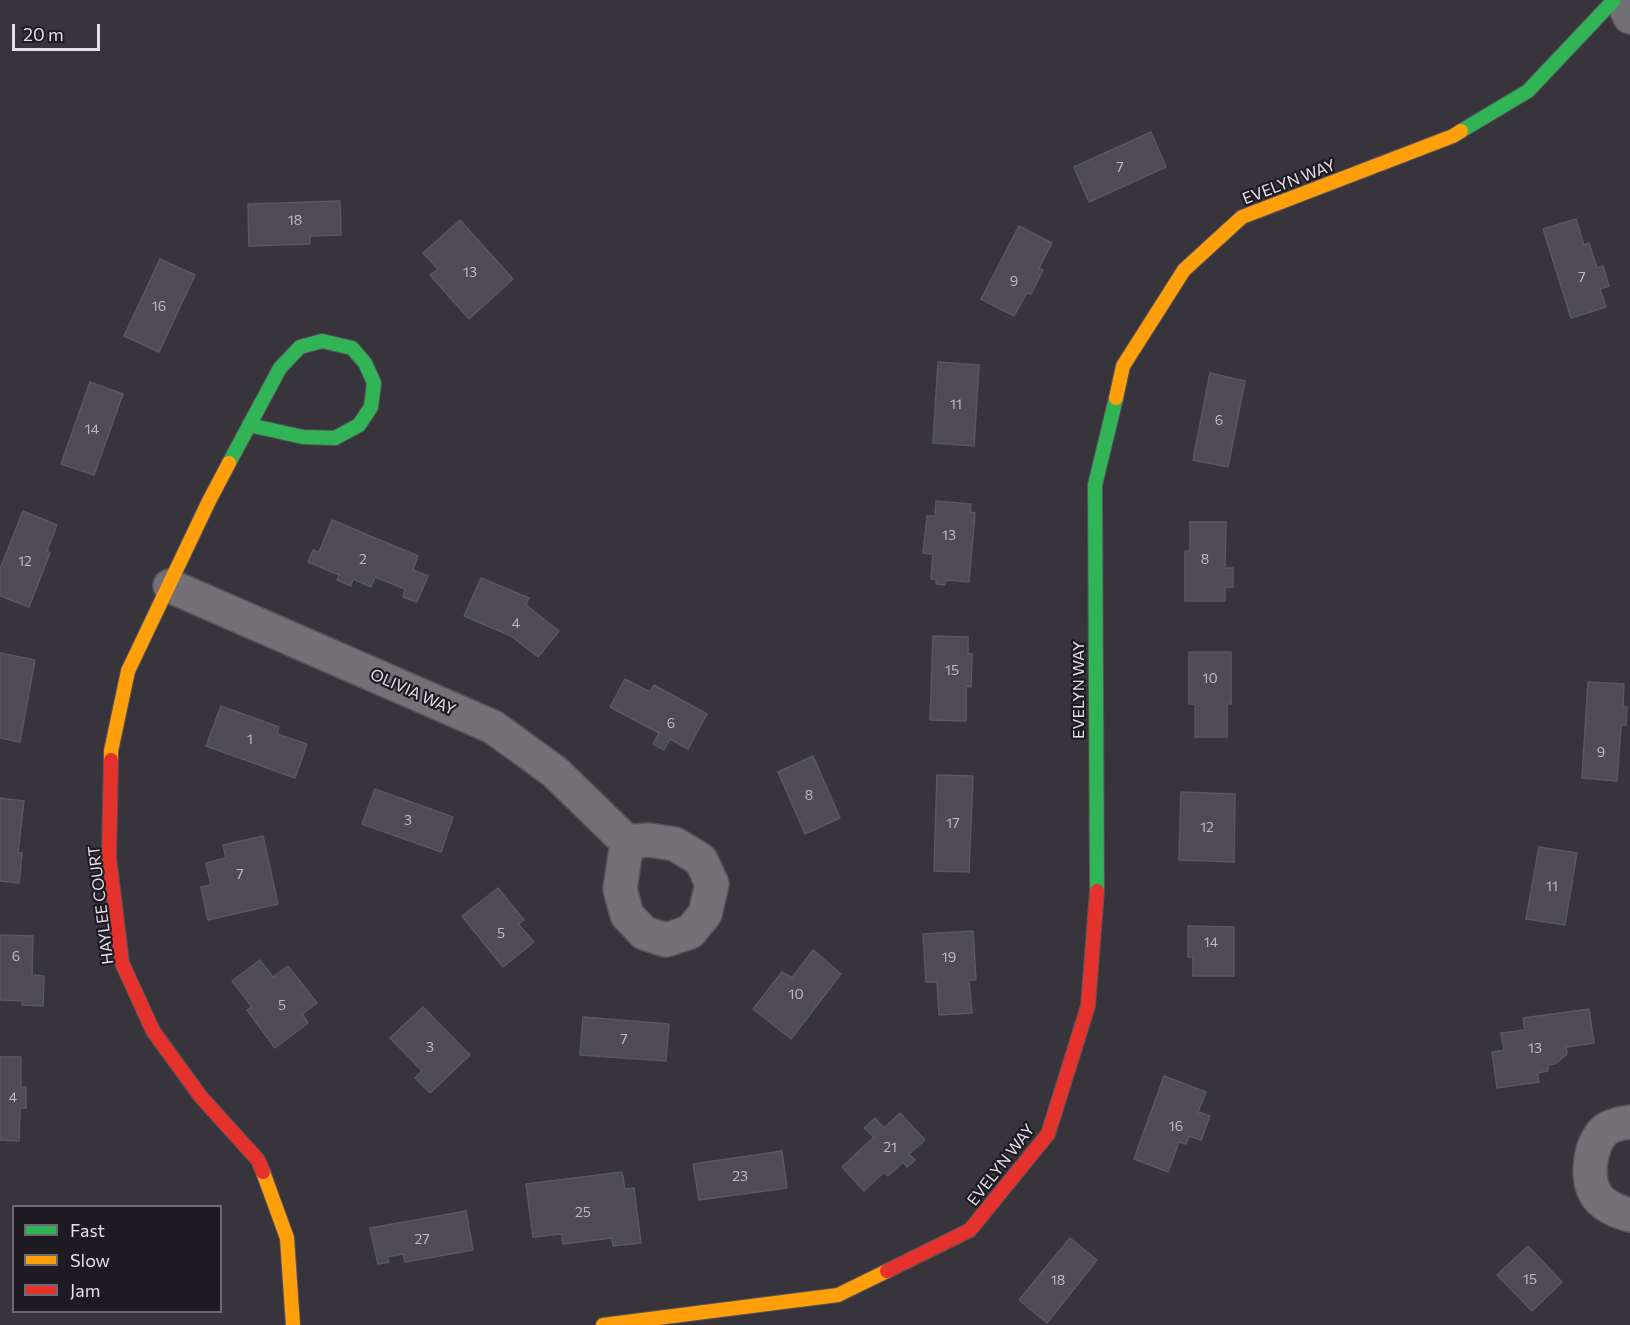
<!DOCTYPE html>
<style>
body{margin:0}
#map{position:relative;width:1630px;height:1325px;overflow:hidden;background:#38343c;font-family:Commissioner,sans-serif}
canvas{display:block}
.legend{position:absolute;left:12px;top:1205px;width:210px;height:108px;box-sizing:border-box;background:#1d1b21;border:2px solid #6c6971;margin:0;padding:8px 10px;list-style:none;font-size:18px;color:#e3dfe8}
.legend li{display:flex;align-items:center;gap:12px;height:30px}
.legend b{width:30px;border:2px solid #6c6971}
.scale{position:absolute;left:12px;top:24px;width:88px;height:27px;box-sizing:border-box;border:3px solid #e3dfe8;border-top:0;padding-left:8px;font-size:18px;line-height:21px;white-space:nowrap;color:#e3dfe8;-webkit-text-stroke:4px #1d1b21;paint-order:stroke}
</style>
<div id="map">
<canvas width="1630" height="1325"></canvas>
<ul class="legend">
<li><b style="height:8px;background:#30b455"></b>Fast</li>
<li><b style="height:8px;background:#ff9f0a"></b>Slow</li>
<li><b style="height:8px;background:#e5322d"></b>Jam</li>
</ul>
<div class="scale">20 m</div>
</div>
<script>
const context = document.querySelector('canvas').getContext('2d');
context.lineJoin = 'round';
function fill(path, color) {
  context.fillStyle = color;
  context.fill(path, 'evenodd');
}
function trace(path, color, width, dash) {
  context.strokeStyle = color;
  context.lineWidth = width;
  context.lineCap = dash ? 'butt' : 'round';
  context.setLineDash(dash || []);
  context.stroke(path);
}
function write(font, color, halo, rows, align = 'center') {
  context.font = font + ' Commissioner,sans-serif';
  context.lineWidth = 4.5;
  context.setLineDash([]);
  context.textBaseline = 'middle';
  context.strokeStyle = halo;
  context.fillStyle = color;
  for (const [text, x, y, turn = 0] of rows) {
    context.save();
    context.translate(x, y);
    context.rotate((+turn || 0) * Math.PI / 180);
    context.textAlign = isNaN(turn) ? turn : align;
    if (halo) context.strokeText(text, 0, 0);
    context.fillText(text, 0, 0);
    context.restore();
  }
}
const building = new Path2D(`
 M1151,132l15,35 -77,35 -15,-35z
 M340,201l1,34 -31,1v8l-61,2 -1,-42z
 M1576,219l8,26 5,-2 8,25 6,-2 6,20 -9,3 6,18 -35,11 -28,-89z
 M460,220l53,59 -44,40 -39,-44 8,-6 -15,-16z
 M1019,226l33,17 -13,25 4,2 -12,24 -4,-1 -13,23 -33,-17z
 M160,259l35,16 -36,77 -35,-16z
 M938,362l41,3 -5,81 -41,-3z
 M1210,373l35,8 -17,86 -35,-7z
 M90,382l33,12 -29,81 -33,-11z
 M936,501l35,3 -1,8 5,1 -6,69 -23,-2 -1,5 -9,-1v-5h-5l2,-25 -10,-1 4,-37h8z
 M23,511l34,14 -10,26 3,2 -21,54 -29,-11v-27z
 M332,520l86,36 -5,14 15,6 -11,26 -14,-5 2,-8 -30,-12 -4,10 -18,-8 -2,7 -14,-6 2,-5 -31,-13 5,-12 6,2z
 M1190,522h36l-1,46h8v19h-8v14h-40v-50h5z
 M481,578l48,20 -3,7 33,26 -21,26 -27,-21 -47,-20z
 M933,636l35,1v17h4l-1,33 -5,-1v35l-36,-1z
 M1189,652h42v52h-4v33h-32v-33h-6z
 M0,653l35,7 -15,82 -20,-4z
 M625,679l25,13 4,-7 53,29 -19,35 -18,-10 -6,11 -11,-6 6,-11 -49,-26z
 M1588,682l36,2 -1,23h4l-1,18h-5l-4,56 -35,-3z
 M221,706l58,21 -2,7 30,10 -12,34 -89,-32z
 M813,756l27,62 -35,16 -27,-62z
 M937,775l36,1 -4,96 -35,-1z
 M375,789l78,28 -12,35 -79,-28z
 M1181,792l54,2 -1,68 -55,-2z
 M0,798l24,3 -6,52h4l-3,30 -19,-2z
 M263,836l15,68 -70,16 -7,-33 10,-2 -5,-22 20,-5 -3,-13z
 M1539,847l38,6 -12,72 -39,-6z
 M498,888l26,32 -6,4 16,18 -31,25 -41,-51z
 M1188,926l46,1v49h-41v-19h-5z
 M973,931l3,49h-7l3,33 -33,2 -2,-33h-11l-3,-48z
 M0,935l33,1 -1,39 12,1 -1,30 -21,-1 1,-4 -23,-1z
 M813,950l28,24 -50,65 -38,-30 29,-37 10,6z
 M260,960l13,17 15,-11 29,37 -15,11 6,9 -33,25 -28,-38 5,-3 -20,-26z
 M423,1007l47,48 -40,38 -15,-15 7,-7 -32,-33z
 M1589,1009l5,34 -28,4 1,7 -12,10 -7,1v6l-11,2 2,9 -42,6 -5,-36 12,-2 -3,-17 24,-3 -2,-12z
 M583,1017l86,7 -3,37 -86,-6z
 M0,1057h21v30h5v21h-6l-1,33 -19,-1z
 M1164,1076l42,16 -8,20 12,4 -9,24 -12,-4 -3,8 -7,-2 -11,30 -34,-13z
 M900,1113l25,27 -16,14 6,6 -8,7 -4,-5 -15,14 -4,-4 -20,19 -22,-24 32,-30 -10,-9 11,-10 9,10z
 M782,1151l5,37 -88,12 -6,-36z
 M622,1172l3,17 9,-1 7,55 -28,3 -1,-8 -49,6 -1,-10 -29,3 -7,-53z
 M466,1211l7,39 -68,12 -2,-8 -16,3 2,5 -11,2 -8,-36z
 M1070,1238l27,22 -50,63 -28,-23z
 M1528,1246l34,36 -30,29 -35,-36z`);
const street = new Path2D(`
 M1622,0l8,17
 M170,586l323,141 62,45 72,70 -7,47 7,26 17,18 22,7 24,-8 15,-18 7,-30 -11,-24 -26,-16 -26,-4 -22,2
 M1630,1122c-8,1 -20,3 -26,9 -14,14 -18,45 -9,62 6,12 23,19 35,22`);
const fast = new Path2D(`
 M1461,131l67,-40 86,-91
 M229,463l51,-95 20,-21 22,-6 30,7 13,15 9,20 -3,24 -12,18 -24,13 -32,-1 -54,-12
 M1097,891l-2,-406 21,-87`);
const slow = new Path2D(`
 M1116,398l7,-32 61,-96 58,-53 211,-81 8,-5
 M111,760v-9l17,-80 81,-170 20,-38
 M263,1172l24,66 6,87
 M603,1325l235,-30 49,-24`);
const jam = new Path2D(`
 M111,760l-2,97 13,106 31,68 48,66 57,63 5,12
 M887,1271l83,-41 78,-96 40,-128 9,-115`);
const numberNames = [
 ["7",1120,167],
 ["18",295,220],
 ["13",470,272],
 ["7",1582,277],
 ["9",1014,281],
 ["16",159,306],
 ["11",956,404],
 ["6",1219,420],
 ["14",92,429],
 ["13",949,535],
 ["2",363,559],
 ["8",1205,559],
 ["12",25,561],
 ["4",516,623],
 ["15",952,670],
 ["10",1210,678],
 ["6",671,723],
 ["1",250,739],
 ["9",1601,752],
 ["8",809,795],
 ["3",408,820],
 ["17",953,823],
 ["12",1207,827],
 ["7",240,874],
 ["11",1552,886],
 ["5",501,933],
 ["14",1211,942],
 ["6",16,956],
 ["19",949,957],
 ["10",796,994],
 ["5",282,1005],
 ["7",624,1039],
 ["3",430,1047],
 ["13",1535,1048],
 ["4",13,1097],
 ["16",1176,1126],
 ["21",890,1147],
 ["23",740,1176],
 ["25",583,1212],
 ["27",422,1239],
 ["15",1530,1279],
 ["18",1058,1280]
];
const streetNames = [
 ["EVELYN WAY",1289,182,-21],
 ["EVELYN WAY",1079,690,-90],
 ["OLIVIA WAY",413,692,24],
 ["HAYLEE COURT",101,905,-97],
 ["EVELYN WAY",1001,1165,-52]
];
fill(building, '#4e4b52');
trace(building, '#59585e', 1.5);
trace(street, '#56535b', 36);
trace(fast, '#56535b', 16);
trace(slow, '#56535b', 16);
trace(jam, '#56535b', 16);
trace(street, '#737076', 33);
trace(fast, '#30b455', 14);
trace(slow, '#ff9f0a', 14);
trace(jam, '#e5322d', 14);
write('14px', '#bebac2', null, numberNames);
write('16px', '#e3dfe8', '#1d1b21', streetNames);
</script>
